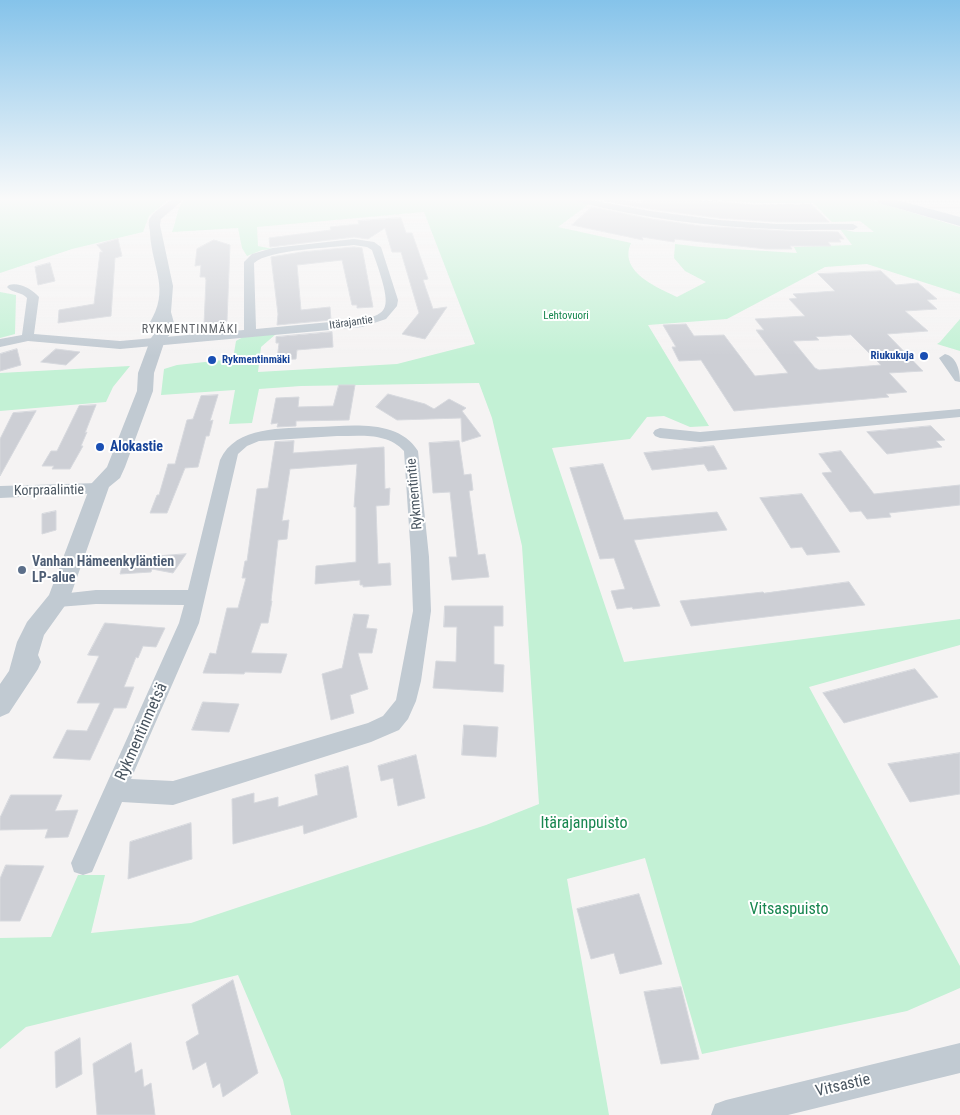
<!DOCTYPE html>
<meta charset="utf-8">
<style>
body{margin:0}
canvas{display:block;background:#f5f3f3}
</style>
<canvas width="960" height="1115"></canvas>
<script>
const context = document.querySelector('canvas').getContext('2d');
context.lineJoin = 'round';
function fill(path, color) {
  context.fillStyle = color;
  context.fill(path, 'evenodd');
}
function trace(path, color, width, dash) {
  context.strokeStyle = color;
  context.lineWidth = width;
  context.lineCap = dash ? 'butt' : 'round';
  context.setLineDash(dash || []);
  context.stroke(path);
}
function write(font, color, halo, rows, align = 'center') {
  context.font = font + ' "Roboto Condensed",sans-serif';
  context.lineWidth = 4;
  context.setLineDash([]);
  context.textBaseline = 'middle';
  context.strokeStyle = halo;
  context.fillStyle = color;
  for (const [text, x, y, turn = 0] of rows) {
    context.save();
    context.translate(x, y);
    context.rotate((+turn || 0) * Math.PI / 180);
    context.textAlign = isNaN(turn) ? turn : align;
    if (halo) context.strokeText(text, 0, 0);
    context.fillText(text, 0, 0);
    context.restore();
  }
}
const green = new Path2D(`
 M0,200h168l-19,16 -6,16 -71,17 -72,24z
 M183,200h394l12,4 -31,23 73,16c-13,29 26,44 46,54l29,-15 -21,-11 -11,-13 1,-14 26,3 96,6 -3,-6 58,-2 -12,-16 15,3h19l-14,-11 -28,1 -19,-19h-51l-53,-3h161l90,27v67l-93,-30 -42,3 -98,52 -79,6 61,101 -19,1 -26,-11 -17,1 -17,22 -78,9 72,214 336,-43v26l-151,42 151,279v22l-53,23 -205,43 -57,-196 -78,21 42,236h-318l-8,-35 -45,-105 -212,52 -26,22v-111l51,-1 27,-62h27l-14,58 100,-10 295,-98 53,-21 -17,-258 -30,-128 -13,-35 -178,3 -42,3 -7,34 -23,1 6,-34 -74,5 3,-26 13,-4 56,-6 3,-18 7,-4 33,-3 -15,13 -3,25 139,-8 78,-20 -51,-132 -167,15 1,19 15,3 -11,1 -15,6 -5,-8 -4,-20 -66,4c5,-13 4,-20 11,-32z
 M0,292l16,3 -1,39 -15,4z
 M960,319v32l-23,-7 3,-2z
 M130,366l-17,21 -7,15 -106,9v-38z`);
const building = new Path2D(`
 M606,200h16l19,4 3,-4h48l63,5 56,-1 18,18h-52l-58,-4 -69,-9 -45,-8z
 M592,207l59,12 50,7 85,5 52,1 6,7h-5l2,3h-13l3,4h-41l2,3h-26l-91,-10 -1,3 -32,-5 1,3 -71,-15z
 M401,218l5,15h6l16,46 -5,1 10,29 14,-2 -22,32 -23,-5 17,-21 -18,-61h-9l-7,-24 -17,11 -14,-2 -84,10 -1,-9 62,-8 -1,-3 29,-3 -1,-3z
 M118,239l4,17 -7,2 -4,58 -53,7 1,-13 35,-6 6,-52h3l-6,-7z
 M214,240l16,5 -3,76 -23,3 2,-44 -1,-3h-5l1,-12 -6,1 2,-17z
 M354,247l8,1 11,59 -16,1v-3h-5l-10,-45 -45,5 4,45 29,-3 1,13 -54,5 1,-11 -7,-57 31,-5z
 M50,263l5,18 -17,4 -3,-18z
 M881,271l15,14 22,-2 19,16 -10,1 10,9 -32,2 23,20 -41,3 36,37 -34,2 18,19 -21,2 3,3 -155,14 -33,-51 -22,1 -7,-14h4l-13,-22 23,-1 8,12 30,-1 31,41 33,-3 -32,-43h8l-9,-11 50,-3 -16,-17 8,-1 -4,-4 42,-3 -17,-17zM851,335l30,30 -62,5 -4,-2 -22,-27 26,-1 -3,-3z
 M332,332l1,15 -36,3 -1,9 -19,1 2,-17h-3v-6z
 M17,349l4,16 -21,6v-17z
 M56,349l24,3 -14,13 -25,-3z
 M339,385h16l-6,35 -53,1v5l-19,1 1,-4 -7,1 5,-26 23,-1 -1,10 35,-1z
 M388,394l37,10 9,5 15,-10 17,9 -4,3 19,25 -19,6 -1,-24 -64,2 -21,-13z
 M218,395l-8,26 3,-1 -4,16h-3l-8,31 -13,1 -18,45h-17l7,-18h2l9,-31h7l12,-44 6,-1 8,-23z
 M96,405l-11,28 2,-1 -6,14h2l-13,23h-18l2,-3h-12l9,-15h6l22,-45z
 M36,411l-36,65v-37l13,-26z
 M931,426l14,14 -9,1 6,6 -55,7 -20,-22z
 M294,441l-1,12 91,-6 1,42 5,-1 -1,17 -13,1 2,58 12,-1 1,22 -28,2v-2h-3v-5l-45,4 1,-18 40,-4v-55h-2l3,-43 -67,5 -8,52 7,-1 -2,19 -9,1 -7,61h1l-4,22h-7l-10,30 36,1 -6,19 -36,-1 -1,2 -41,-1 7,-20 6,1 11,-46h11l8,-30h-4l3,-17h2l10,-72 11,-1 7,-46z
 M459,441l5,34 7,-1 2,16 -4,1 9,64 7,-1 4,23 -37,3 -3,-23h8l-7,-65 -17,1 -4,-50z
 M714,446l13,23 -19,2 -4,-7 -52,6 -8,-17z
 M841,451l33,43 86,-9v20l-71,8 2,4 -24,2 -6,-8 -11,1 -28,-39 10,-1 -13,-18z
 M603,464l21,56 93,-8 10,18 -93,10 26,66 -27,3 -1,-2 -15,2 -6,-18 14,-2 -11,-31 -14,1 -30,-91z
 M802,494l38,58 -33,3 -5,-8 -11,1 -31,-50z
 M56,511v19l-14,4v-20z
 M186,554l-13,19 -21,-4 -1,3 -31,2 4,-15z
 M849,582l16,23 -174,21 -11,-25 83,-9 1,1z
 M445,606h58v20h-9v38l10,1 -1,27 -70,-4 3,-27 20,1 1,-35h-13z
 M354,614l15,1 -3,13 11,1 -5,24h-14l10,36 -18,6 4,18 -23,7 -9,-46 20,-6z
 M105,623l60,5 -9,19 -13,-1 -5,12 -2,-1 -12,30h10l-8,21h-12l-24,52 -37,-2 14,-28 20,1 13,-28h-23l22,-47 -11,-1z
 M915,669l23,28 -94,26 -21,-30z
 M203,702l36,2 -10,28 -37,-2z
 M464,725l34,2 -2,30 -34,-2z
 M960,753v41l-50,8 -22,-38z
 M416,755l9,43 -27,8 -5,-28 -12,3 -3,-15z
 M348,766l9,51 -53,17 -1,-9 -70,19 -1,-45 22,-6v10l24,-6v10l40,-12 -3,-20z
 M11,795h51l-7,16 23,-1 -10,27 -23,1 3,-9 -48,1v-12z
 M191,823l1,36 -64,20 2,-37z
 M6,865l38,1 -24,55h-20v-42z
 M639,894l23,70 -42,10 -6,-21 -23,6 -14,-50z
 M233,980l25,93 -35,24 -3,-14 -7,5 -7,-26 -13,8 -7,-28 13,-8 -7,-29z
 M681,987l18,72 -38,5 -17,-72z
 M80,1038l2,36 -26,14 -1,-36z
 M131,1043l4,30 7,-4 2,18 7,-4 4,32h-58l-4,-51z`);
const minor = new Path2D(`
 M576,200h15l59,11 69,9 58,4h76l5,3 -5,3c-26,-1 -51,1 -77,-1 -67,-2 -133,-11 -198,-27z
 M354,239l20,3 7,5 17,53 -1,6 -11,13 -24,8 -242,22 -92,-8 -28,6v-8l22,-4 5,-37c-5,-6 -15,-5 -20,-11l2,-2c10,-3 23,4 30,12l-5,37 86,7 124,-11v-68l8,-8 21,-6zM354,245l13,2 5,3c4,12 17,45 13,56 -2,9 -15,12 -23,13l-106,10 -2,-66c16,-14 77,-15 100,-18z
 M945,354c12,3 15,17 15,28l-5,-1 -16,-23z
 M960,409v8l-260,25 -40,-4 -5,-2 -2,-3 2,-3 5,-2 40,4z
 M315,427c34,-1 83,-9 103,24l11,106 2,54 -10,70 -5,20 -8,18 -9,11 -28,12 -198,63 -51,-3 -30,70 -9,3 -9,-3 -3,-9 108,-240 5,-18 -88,-1 -38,3 -7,-2 -2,-5 2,-5 45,-5h92l32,-130c16,-35 63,-31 95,-33zM337,436c23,0 50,-4 67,15l7,106 2,54 -17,89 -13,16 -15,7 -195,58 -42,-2 68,-156 39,-169 9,-8 12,-5z
 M98,483l6,2 2,4 -2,4 -104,5v-12z
 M960,1043v30l-172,42h-77l4,-11 11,-4z`);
const tertiary = new Path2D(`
 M171,200h12l-22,19 -1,6 13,61 -2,26 3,11 -1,8 -8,9 -11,33 -1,18 -28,76 -5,11 -11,9 -40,113 -25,35 -6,20 3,7 -3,7 -29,44 -9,4v-33l9,-13 8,-29 10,-20 22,-27 42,-111 16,-17 30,-76 1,-18 13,-35 8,-10 -8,-1 -2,-3c22,-35 3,-55 1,-91 0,-6 -3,-9 0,-15 4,-7 15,-13 21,-18z`);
const primary = new Path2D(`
 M877,200h20l63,17v9l-81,-23z`);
const markers = [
 [924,356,5,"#1a4fb4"],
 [212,360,5,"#1a4fb4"],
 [100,447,5,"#1a4fb4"],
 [22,570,5,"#5c6f8a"]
];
const farParknames = [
 ["Lehtovuori",566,316]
];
const farStreetnames = [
 ["Itärajantie",351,323,-8]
];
const farTransitnames = [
 ["Riukukuja",914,356],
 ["Rykmentinmäki",222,360,"left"]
];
const farNeighbourhoodnames = [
 ["RYKMENTINMÄKI",190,330]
];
const transitNames = [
 ["Alokastie",110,447]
];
const streetNames = [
 ["Korpraalintie",49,491,-1],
 ["Rykmentintie",415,494,-95]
];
const serviceNames = [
 ["Vanhan Hämeenkyläntien",32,562],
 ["LP-alue",32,578]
];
const nearStreetnames = [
 ["Rykmentinmetsä",142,732,-66],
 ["Vitsastie",843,1086,-13]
];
const nearParknames = [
 ["Itärajanpuisto",584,824],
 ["Vitsaspuisto",789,910]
];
fill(green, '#c3f1d5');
fill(building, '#cdcfd5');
trace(building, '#d7d9de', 1);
fill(minor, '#c1cad2');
fill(tertiary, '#c1cad2');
fill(primary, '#b3c2d1');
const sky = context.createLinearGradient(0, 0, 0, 356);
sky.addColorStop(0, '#85c3ea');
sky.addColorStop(0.56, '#fafafa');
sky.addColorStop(1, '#fafafa00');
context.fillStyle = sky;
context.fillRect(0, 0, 960, 356);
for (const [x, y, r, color] of markers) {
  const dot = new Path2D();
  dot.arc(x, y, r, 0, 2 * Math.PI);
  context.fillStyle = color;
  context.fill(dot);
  trace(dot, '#fff', 2);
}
write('11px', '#17864f', '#fff', farParknames);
write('11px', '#4a5661', '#fff', farStreetnames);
write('bold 11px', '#164399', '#fff', farTransitnames, 'right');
context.letterSpacing = '1px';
write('12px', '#5f6368', '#fff', farNeighbourhoodnames);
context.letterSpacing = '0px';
write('bold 14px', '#164399', '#fff', transitNames, 'left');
write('14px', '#4a5661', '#fff', streetNames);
write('bold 14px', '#4e5e75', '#fff', serviceNames, 'left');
write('16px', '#4a5661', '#fff', nearStreetnames);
write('16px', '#17864f', '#fff', nearParknames);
</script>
